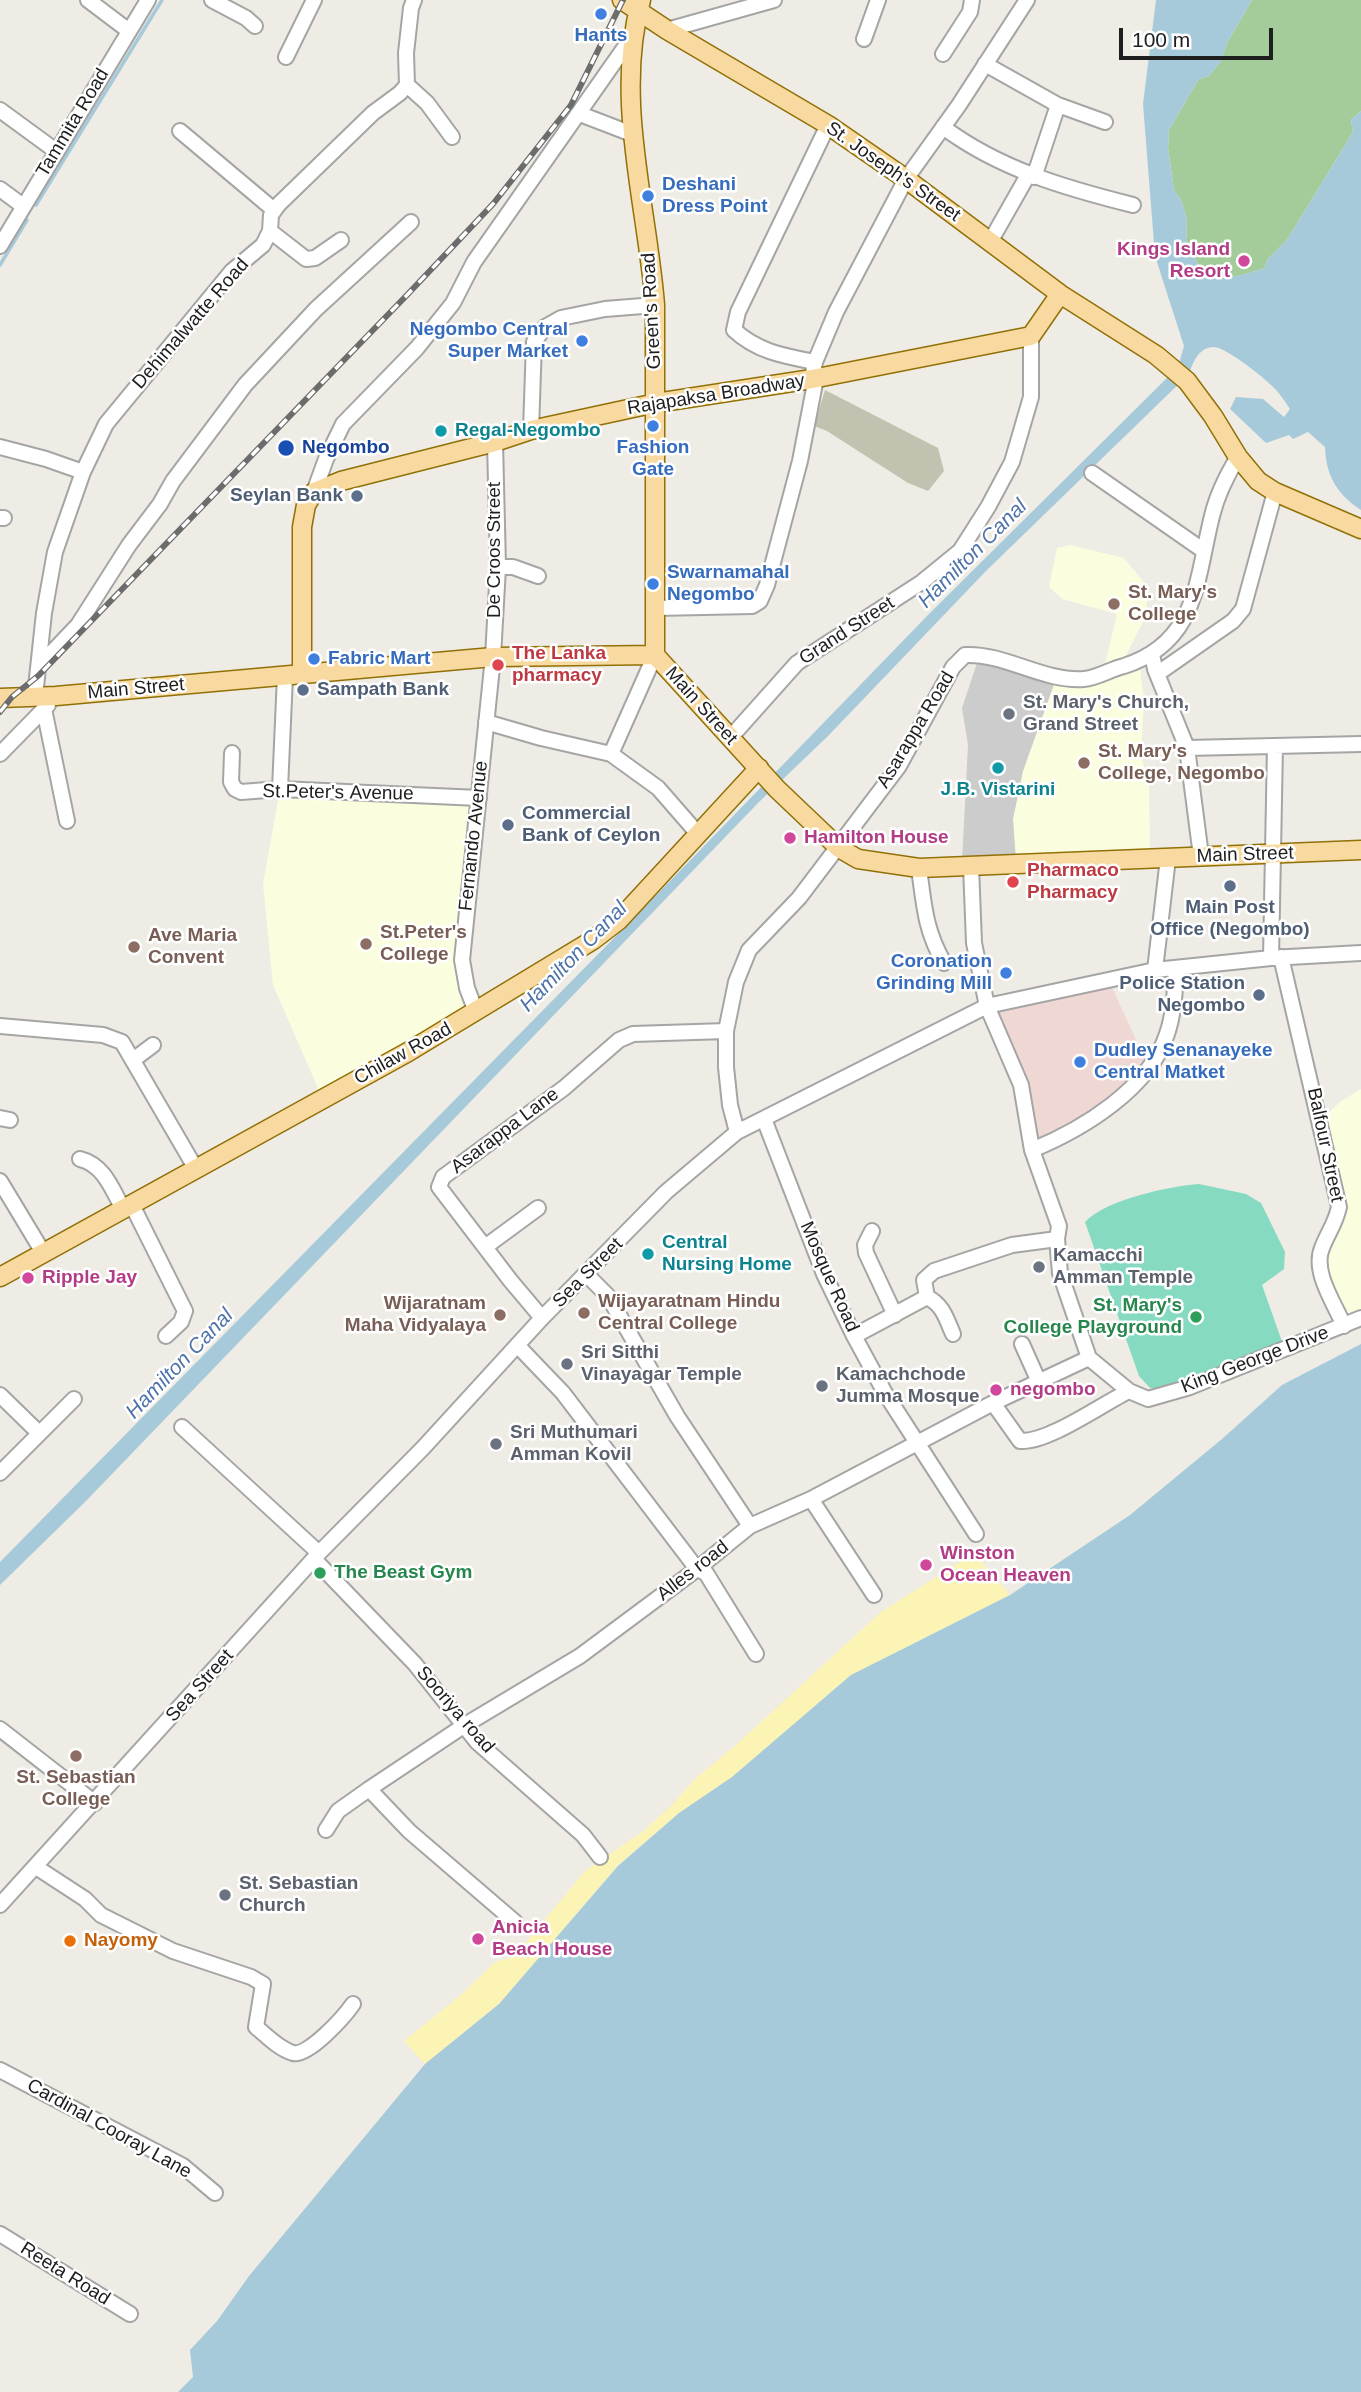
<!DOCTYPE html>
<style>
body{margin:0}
#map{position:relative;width:1361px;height:2392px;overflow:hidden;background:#eeece4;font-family:Arial,sans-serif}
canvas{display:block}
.scale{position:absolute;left:1119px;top:28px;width:154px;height:32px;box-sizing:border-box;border:4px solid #1e1e1e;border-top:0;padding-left:9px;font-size:21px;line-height:24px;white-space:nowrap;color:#1e1e1e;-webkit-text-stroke:5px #fff;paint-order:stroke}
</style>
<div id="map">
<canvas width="1361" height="2392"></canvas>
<div class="scale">100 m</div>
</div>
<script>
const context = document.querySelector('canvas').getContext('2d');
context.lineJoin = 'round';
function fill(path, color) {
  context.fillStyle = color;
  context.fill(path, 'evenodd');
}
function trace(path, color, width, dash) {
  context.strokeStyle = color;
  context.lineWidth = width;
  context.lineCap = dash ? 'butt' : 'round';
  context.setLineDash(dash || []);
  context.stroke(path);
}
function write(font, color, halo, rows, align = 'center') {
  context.font = font + ' Arial,sans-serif';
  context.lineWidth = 5;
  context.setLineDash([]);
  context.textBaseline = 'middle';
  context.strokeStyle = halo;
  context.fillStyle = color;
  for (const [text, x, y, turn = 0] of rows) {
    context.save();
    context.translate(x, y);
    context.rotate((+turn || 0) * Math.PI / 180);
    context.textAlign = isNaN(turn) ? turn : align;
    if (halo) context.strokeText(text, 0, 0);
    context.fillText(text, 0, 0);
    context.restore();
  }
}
const commercial = new Path2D(`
 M1109,981l29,63 8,12 3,12 -37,37 -80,45 -11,-65 -34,-79z`);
const education = new Path2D(`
 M1070,545l54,13 22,27 2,9 -3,24 -20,39 -20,7 12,-50 -55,-15 -13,-12 8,-39z
 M1139,661l5,41 -3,54 8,27 1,71 -134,7 -3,-42 10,-48 34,-95 28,3z
 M280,789l199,9 -15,130 12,84 -155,83 -48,-110 -10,-101z
 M1361,1089v229l-17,8 -24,-76 15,-27 -15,-102 20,-19z`);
const religious = new Path2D(`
 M980,654l77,22 -34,95 -10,48 3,42 -54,1 6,-117 -6,-37z`);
const construction = new Path2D(`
 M825,390l113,58 6,23 -16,20 -20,-8 -81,-52 -13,-5z`);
const forest = new Path2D(`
 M1252,0h109v111l-10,9 2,12 -66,108 -20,20 -2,8c-21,6 -40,15 -61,6l-11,-19 2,-7 -9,-3 1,-26 -6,-19 -7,-10 -6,-42 1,-18 29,-50 11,-4 12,-15 6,-18z`);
const sand = new Path2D(`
 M974,1553l36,42 -159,80 -119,102 -53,36 -61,52 -119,139 -74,60 -21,-23 58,-47 33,-32 19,-5 71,-86 57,-39 28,-25 26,-29 40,-33 145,-133z`);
const pitch = new Path2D(`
 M1199,1184l47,10 15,9 24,49 -1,17 -22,16 23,65 -95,37 -40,1 -11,-12 -54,-154c20,-22 85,-36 114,-38z`);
const water = new Path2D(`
 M1156,0h96l-25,43 -6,18 -12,15 -11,4 -29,50 -1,18 6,42 7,10 6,19 -1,26 9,3 -2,7 11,19c21,9 40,0 61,-6l2,-8 20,-20 66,-108 -2,-12 10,-9v399c-24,-16 -35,-34 -36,-63l-17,-15 -15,7 -4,-4 -23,8 -36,-34 6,-12 27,2 21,18 6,-8c-4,-6 -8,-12 -13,-18 -8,-10 -51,-44 -63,-44 -15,0 -21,15 -25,27l-203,197 -158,165 -70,67 -672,698 -86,84v-23l675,-686 253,-261 250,-248 6,-21 -29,-90 -12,-152z
 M1361,1344v1048h-1183l15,-15 -3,-27 27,-29 32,-45 176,-212 74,-60 119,-138 61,-53 53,-36 119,-102 159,-80 120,-80 92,-76 60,-54z`);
const stream = new Path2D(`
 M36,205l126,-205
 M0,265l27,-45`);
const minor = new Path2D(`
 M88,0l41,31
 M212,0l34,18 9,8
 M667,30l107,-30
 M864,39l14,-39
 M943,54l27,-42 2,-12
 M286,57l28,-57
 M985,64l73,41 47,17
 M407,85l20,18 25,34
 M0,110l56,41
 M580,114l52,20
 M943,127c56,42 122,61 190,78
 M180,131l94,79
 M1034,177l24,-72
 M0,189l23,17
 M270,231l36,28 9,-1 26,-18
 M990,242l38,-67
 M0,246l148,-246
 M815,362c-31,-6 -57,-10 -81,-32l4,-18 90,-187
 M812,379l3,-17 21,-50 70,-133 53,-74 68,-105
 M531,430l3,-88 11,-15 16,-9 44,-9 50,-4
 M0,447l46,12 37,13
 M1092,473l112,78
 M314,492l12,-33 17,-35 74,-76 36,-45 21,-41 158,-225
 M0,518h4
 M498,567h15l25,9
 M655,608l97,-2 8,-5 7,-16 33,-124 16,-83
 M1152,654l3,15 32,79 14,108
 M39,666l39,-41 51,-80 31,-41 13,-23 72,-96 71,-76 95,-87
 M1157,674l76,-53 10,-12 32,-117
 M35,696l9,-83 11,-61 28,-80 23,-48 126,-153 31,-26 7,-14 1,-16 8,-11 94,-91 27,-20 7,-8 -1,-32 5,-45 3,-8
 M44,709l23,112
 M486,722l55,16 70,16 47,34 41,47
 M730,738l67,-75 125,-81 38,-31 28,-44 24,-45 19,-65v-61
 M1187,748l174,-4
 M232,753l-1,29 4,7 6,3 39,-3 199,9
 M0,754l48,-49
 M611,754l44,-99
 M280,789l5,-113
 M971,866l3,77 13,63 34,79 11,65 27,76 -2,13 3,34 29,85 40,33 19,8 42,-12 171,-69
 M919,868c5,37 6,62 25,95
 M1281,957l58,250c-4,18 -11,25 -17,41 -10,24 13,56 22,78
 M1271,958l4,-212
 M1155,970l13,-112
 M476,1012l-9,-24 -5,-28 31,-303 5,-90 -3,-125
 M0,1026l103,9 19,7 74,127
 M133,1060l20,-15
 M0,1118l10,2
 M764,1119l60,155 30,62 31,57 91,141
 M737,1132l-7,-27 -4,-38v-36l10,-49 13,-32 50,-52 100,-132 54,-99 12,-12c40,-2 78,27 119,24 13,-1 27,-10 40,-13 74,-24 72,-86 88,-150 5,-21 15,-41 26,-59
 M1032,1150c51,-21 117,-61 135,-116 7,-20 8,-44 9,-64
 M80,1159c24,6 32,30 43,50
 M0,1181l44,73
 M132,1205l53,106 -4,11 -15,14
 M872,1231l-7,14 1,8 29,62
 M485,1247l53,-39
 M587,1275l21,21 69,120 73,110
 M927,1297c16,8 19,21 26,37
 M542,1318l-32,-38 -71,-93 4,-10 121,-89 55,-48 14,-6 93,-3
 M854,1336l73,-39 -3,-17 10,-9 78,-26 45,-6
 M1022,1344l17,38
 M517,1345l46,48 134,176 9,4 50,81
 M0,1395l39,38
 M993,1403l27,38c28,2 82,-37 109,-50
 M182,1427l137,126
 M0,1473l74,-74
 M811,1499l63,96
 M314,1559l101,105 62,78 106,93 17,22
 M0,1729l95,74
 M369,1789l40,42 106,91
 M326,1830l12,-19 31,-22 96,-64 115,-69 117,-87 53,-43 61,-27 182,-96 96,-45
 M36,1867l49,32 16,16 72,36 78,26 12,7 -7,43c11,9 23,22 37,26 15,4 51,-36 60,-49
 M0,1905l319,-352 104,-105 119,-130 124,-126 71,-60 250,-126 168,-36 116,-12 90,-5
 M0,2070l183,96 32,27
 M0,2234l130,80`);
const major = new Path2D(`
 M622,0l45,30 161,95 78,54 154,115 96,61 31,26 26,35 25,41 20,24 17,11 86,37
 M641,0c-27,100 6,204 14,305v350
 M302,674v-147l4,-22 8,-13 27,-11 154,-39 36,-12 125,-27 156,-24 219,-43 29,-42
 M0,698l56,-2 437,-39 162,-2 122,134 62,59 19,11 61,9 442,-18
 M0,1277l408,-225 185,-112 26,-20 140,-152`);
const rail = new Path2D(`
 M0,712l12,-15 26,-21 369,-381 86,-91 78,-99 52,-105`);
const markers = [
 [601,14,7,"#3f7fe0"],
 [648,196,7,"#3f7fe0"],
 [1244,261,7,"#d1479c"],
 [582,341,7,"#3f7fe0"],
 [653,426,7,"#3f7fe0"],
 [441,431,7,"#0f9aa8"],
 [286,448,9,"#1a4fb4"],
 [357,496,7,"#5c6f8a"],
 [653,584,7,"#3f7fe0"],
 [1114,604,7,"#8d6e63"],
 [314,659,7,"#3f7fe0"],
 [498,665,7,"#e0444e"],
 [303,690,7,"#5c6f8a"],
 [1009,714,7,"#6b7280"],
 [1084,763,7,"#8d6e63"],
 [998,768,7,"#0f9aa8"],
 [508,825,7,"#5c6f8a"],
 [790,838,7,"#d1479c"],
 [1013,882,7,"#e0444e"],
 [1230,886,7,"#5c6f8a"],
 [366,944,7,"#8d6e63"],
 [134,947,7,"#8d6e63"],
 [1006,973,7,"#3f7fe0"],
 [1259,995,7,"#5c6f8a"],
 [1080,1062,7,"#3f7fe0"],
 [648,1254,7,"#0f9aa8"],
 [1039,1267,7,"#6b7280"],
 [28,1278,7,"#d1479c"],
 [584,1313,7,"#8d6e63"],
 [500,1315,7,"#8d6e63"],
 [1196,1317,7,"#2e9e5b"],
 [567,1364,7,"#6b7280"],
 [822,1386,7,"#6b7280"],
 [996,1390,7,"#d1479c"],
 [496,1444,7,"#6b7280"],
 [926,1565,7,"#d1479c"],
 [320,1573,7,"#2e9e5b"],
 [76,1756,7,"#8d6e63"],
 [225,1895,7,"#6b7280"],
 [478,1939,7,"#d1479c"],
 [70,1941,7,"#e8710a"]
];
const shopNames = [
 ["Hants",601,36,"center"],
 ["Deshani",662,185],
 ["Dress Point",662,207],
 ["Negombo Central",568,330,"right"],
 ["Super Market",568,352,"right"],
 ["Fashion",653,448,"center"],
 ["Gate",653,470,"center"],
 ["Swarnamahal",667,573],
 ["Negombo",667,595],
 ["Fabric Mart",328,659],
 ["Coronation",992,962,"right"],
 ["Grinding Mill",992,984,"right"],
 ["Dudley Senanayeke",1094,1051],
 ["Central Matket",1094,1073]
];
const streetNames = [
 ["Tammita Road",73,123,-59],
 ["St. Joseph's Street",893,172,35],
 ["Green's Road",652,311,-93],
 ["Dehimalwatte Road",191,324,-49],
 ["Rajapaksa Broadway",716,395,-9],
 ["De Croos Street",495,550,-90],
 ["Grand Street",847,631,-33],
 ["Main Street",136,689,-5],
 ["Main Street",701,706,48],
 ["Asarappa Road",916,730,-59],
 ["St.Peter's Avenue",338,793,1],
 ["Fernando Avenue",474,836,-84],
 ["Main Street",1245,855,-2],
 ["Chilaw Road",403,1054,-29],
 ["Asarappa Lane",505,1131,-37],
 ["Balfour Street",1325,1145,78],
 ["Sea Street",588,1273,-45],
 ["Mosque Road",829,1277,66],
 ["King George Drive",1255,1360,-21],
 ["Alles road",693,1571,-38],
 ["Sea Street",200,1686,-48],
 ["Sooriya road",455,1710,49],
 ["Cardinal Cooray Lane",109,2129,29],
 ["Reeta Road",65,2274,32]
];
const hotelNames = [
 ["Kings Island",1230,250,"right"],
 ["Resort",1230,272,"right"],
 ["Hamilton House",804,838],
 ["Ripple Jay",42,1278],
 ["negombo",1010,1390],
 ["Winston",940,1554],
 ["Ocean Heaven",940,1576],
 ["Anicia",492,1928],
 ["Beach House",492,1950]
];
const cultureNames = [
 ["Regal-Negombo",455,431],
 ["J.B. Vistarini",998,790,"center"],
 ["Central",662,1243],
 ["Nursing Home",662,1265]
];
const transitNames = [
 ["Negombo",302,448]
];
const serviceNames = [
 ["Seylan Bank",343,496],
 ["Sampath Bank",317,690,"left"],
 ["Commercial",522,814,"left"],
 ["Bank of Ceylon",522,836,"left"],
 ["Main Post",1230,908,"center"],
 ["Office (Negombo)",1230,930,"center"],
 ["Police Station",1245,984],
 ["Negombo",1245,1006]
];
const educationNames = [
 ["St. Mary's",1128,593],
 ["College",1128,615],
 ["St. Mary's",1098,752],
 ["College, Negombo",1098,774],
 ["St.Peter's",380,933],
 ["College",380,955],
 ["Ave Maria",148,936],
 ["Convent",148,958],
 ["Wijayaratnam Hindu",598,1302],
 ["Central College",598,1324],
 ["Wijaratnam",486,1304,"right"],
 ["Maha Vidyalaya",486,1326,"right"],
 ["St. Sebastian",76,1778,"center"],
 ["College",76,1800,"center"]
];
const healthNames = [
 ["The Lanka",512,654],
 ["pharmacy",512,676],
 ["Pharmaco",1027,871],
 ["Pharmacy",1027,893]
];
const worshipNames = [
 ["St. Mary's Church,",1023,703],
 ["Grand Street",1023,725],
 ["Kamacchi",1053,1256],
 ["Amman Temple",1053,1278],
 ["Sri Sitthi",581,1353],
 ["Vinayagar Temple",581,1375],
 ["Kamachchode",836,1375],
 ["Jumma Mosque",836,1397],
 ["Sri Muthumari",510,1433],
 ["Amman Kovil",510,1455],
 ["St. Sebastian",239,1884],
 ["Church",239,1906]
];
const leisureNames = [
 ["St. Mary's",1182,1306],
 ["College Playground",1182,1328],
 ["The Beast Gym",334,1573,"left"]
];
const foodNames = [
 ["Nayomy",84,1941]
];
const waterNames = [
 ["Hamilton Canal",973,554,-45],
 ["Hamilton Canal",574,957,-46],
 ["Hamilton Canal",180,1364,-46]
];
fill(commercial, '#efd7d4');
fill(education, '#fbfede');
fill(religious, '#ccc');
fill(construction, '#c1c3b0');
fill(forest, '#a4cc9a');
fill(sand, '#fcf4b5');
fill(pitch, '#85dac1');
fill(water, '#a6cada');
trace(stream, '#a6cada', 3.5);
trace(minor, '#a5a5a5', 18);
trace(major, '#917006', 21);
trace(minor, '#fff', 14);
trace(major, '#f8daa0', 18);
trace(rail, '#6c6c6c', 6);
trace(rail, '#fff', 3.5, [10]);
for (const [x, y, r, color] of markers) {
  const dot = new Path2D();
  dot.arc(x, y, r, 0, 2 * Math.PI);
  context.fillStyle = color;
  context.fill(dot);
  trace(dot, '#fff', 2.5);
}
write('bold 19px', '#366cbe', '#fff', shopNames, 'left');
write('19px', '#1e1e1e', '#fff', streetNames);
write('bold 19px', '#b23c85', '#fff', hotelNames, 'left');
write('bold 19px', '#0d838f', '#fff', cultureNames, 'left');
write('bold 19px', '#164399', '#fff', transitNames, 'left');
write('bold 19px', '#4e5e75', '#fff', serviceNames, 'right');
write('bold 19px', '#785e54', '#fff', educationNames, 'left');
write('bold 19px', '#be3a42', '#fff', healthNames, 'left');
write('bold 19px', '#5b616d', '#fff', worshipNames, 'left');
write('bold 19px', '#27864d', '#fff', leisureNames, 'right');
write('bold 19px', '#c56008', '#fff', foodNames, 'left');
write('italic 21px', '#4e73a9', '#fff', waterNames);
</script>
